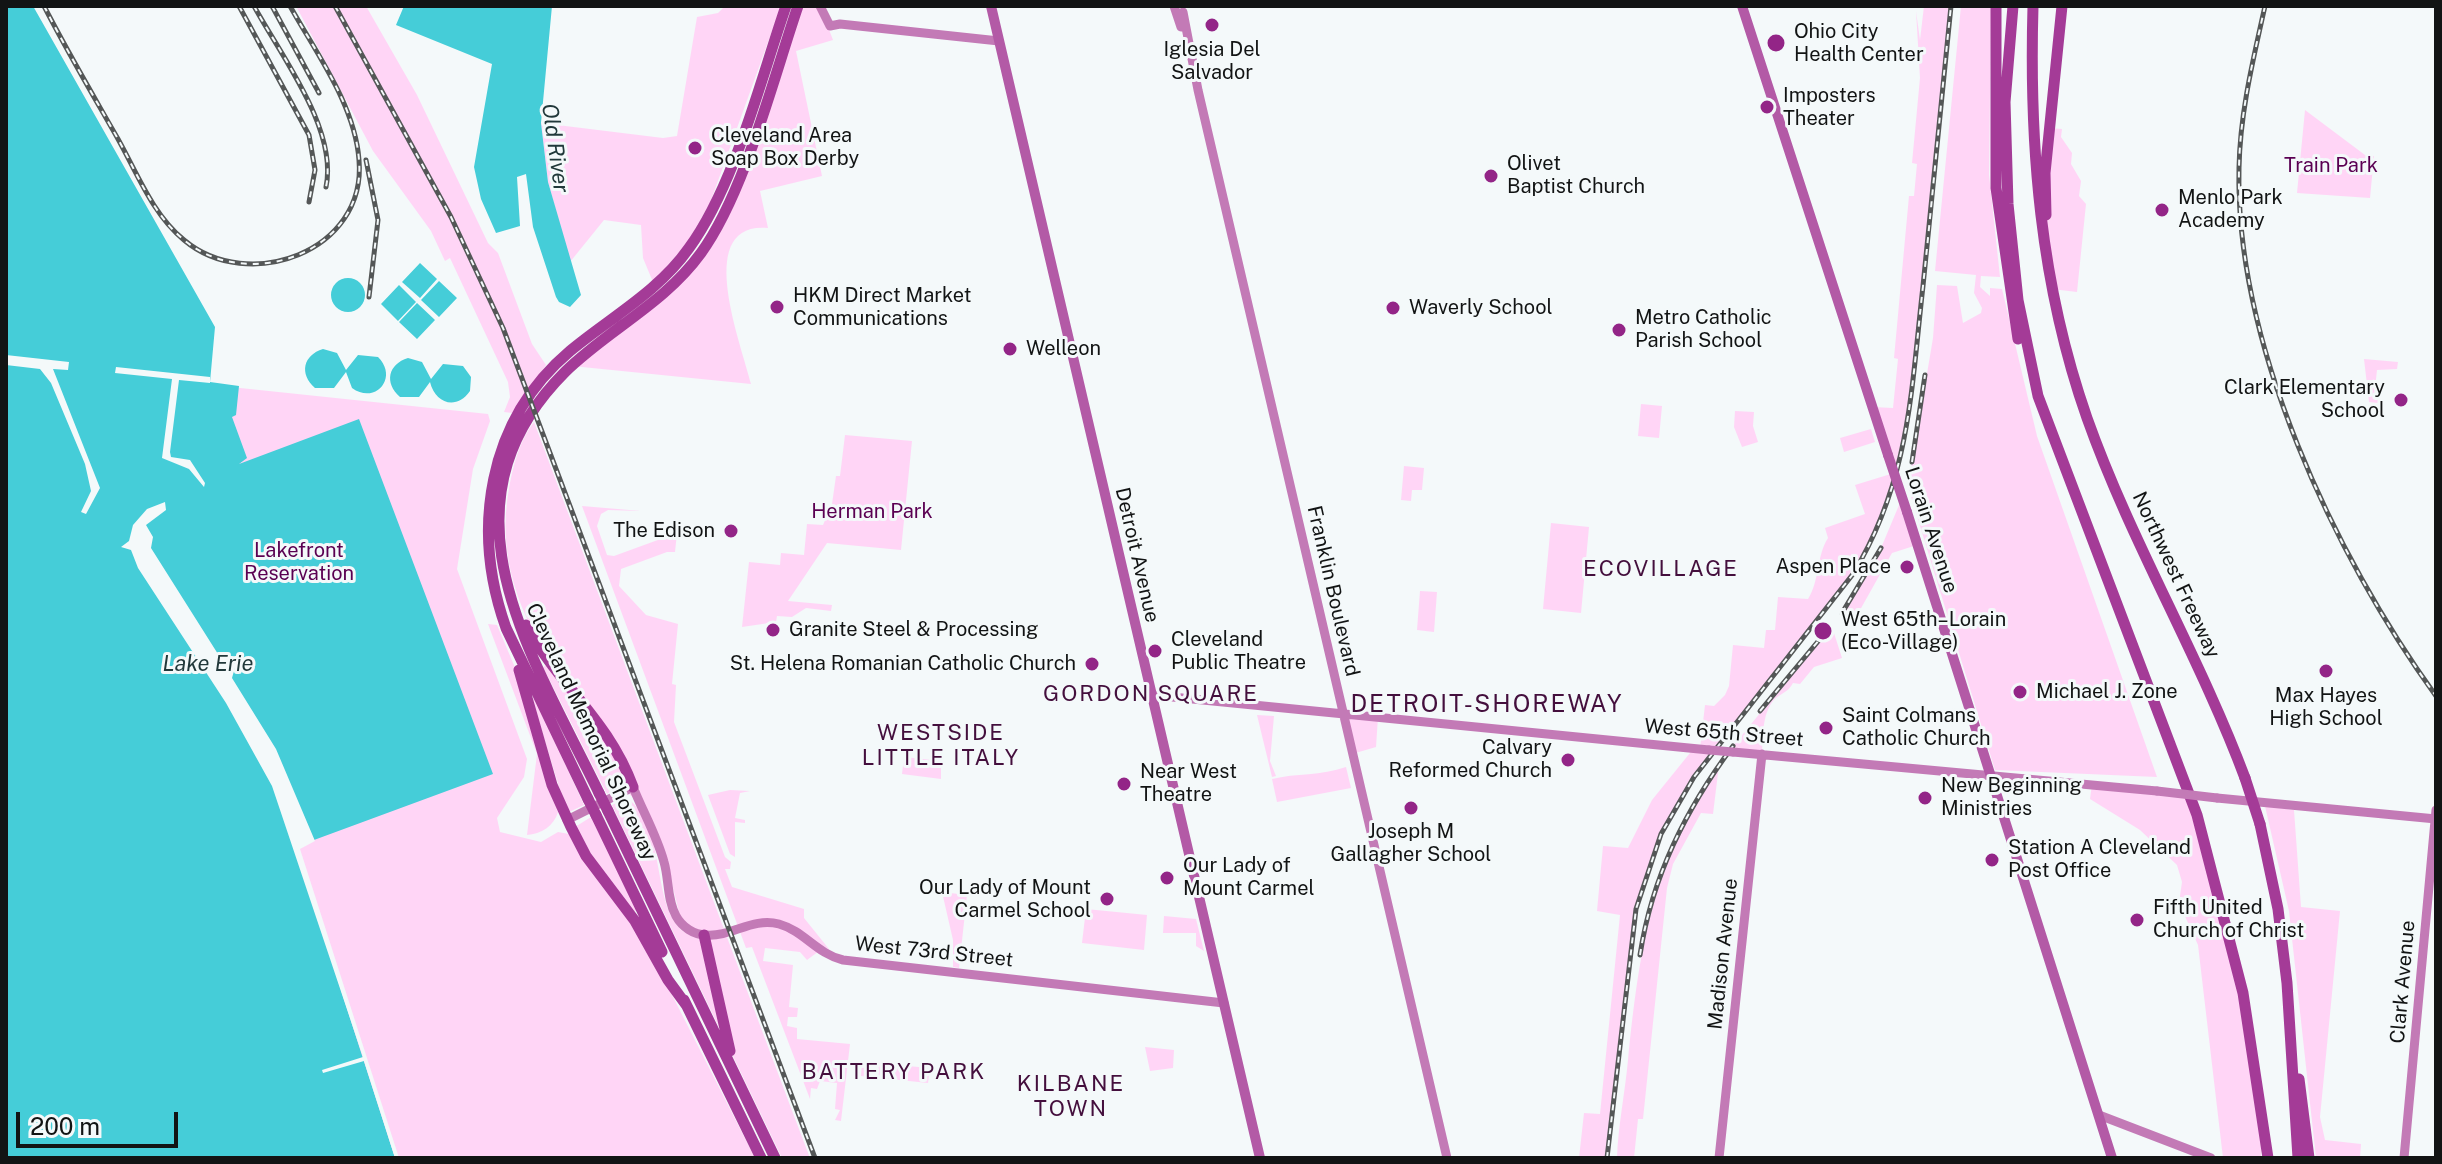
<!DOCTYPE html>
<meta charset="utf-8">
<style>
body{margin:0}
#map{position:relative;width:2442px;height:1164px;overflow:hidden;background:#f4f9fa;font-family:"Public Sans",sans-serif}
canvas{display:block}
.frame{position:absolute;inset:0;border:8px solid #121414;pointer-events:none}
.scale{position:absolute;left:16px;top:1112px;width:162px;height:36px;box-sizing:border-box;border:4px solid #121414;border-top:0;padding-left:10px;font-size:24px;line-height:28px;white-space:nowrap;color:#121414;-webkit-text-stroke:6px #f4f9fa;paint-order:stroke}
</style>
<div id="map">
<canvas width="2442" height="1164"></canvas>
<div class="frame"></div>
<div class="scale">200 m</div>
</div>
<script>
const context = document.querySelector('canvas').getContext('2d');
context.lineJoin = 'round';
function fill(path, color) {
  context.fillStyle = color;
  context.fill(path, 'evenodd');
}
function trace(path, color, width, dash) {
  context.strokeStyle = color;
  context.lineWidth = width;
  context.lineCap = dash ? 'butt' : 'round';
  context.setLineDash(dash || []);
  context.stroke(path);
}
function write(font, color, halo, rows, align = 'center') {
  context.font = font + ' "Public Sans",sans-serif';
  context.lineWidth = 6;
  context.setLineDash([]);
  context.textBaseline = 'middle';
  context.strokeStyle = halo;
  context.fillStyle = color;
  for (const [text, x, y, turn = 0] of rows) {
    context.save();
    context.translate(x, y);
    context.rotate((+turn || 0) * Math.PI / 180);
    context.textAlign = isNaN(turn) ? turn : align;
    if (halo) context.strokeText(text, 0, 0);
    context.fillText(text, 0, 0);
    context.restore();
  }
}
const green = new Path2D(`
 M296,6h70l51,89 71,148 10,10 34,91 14,21 -34,48 -8,-1 6,-15 -2,-15 -58,-124 -5,3 -14,-30 -58,-80z
 M725,6h56l-71,197 -23,40 -34,39 -10,-24 -2,-33 -37,-5 -34,42 -22,-80 -7,-59 122,15 14,-2 20,-119 21,-4z
 M798,6h22l13,34 -37,11 26,125 -62,15 8,37c-76,-7 -26,117 -17,156l-179,-18 91,-71 56,-71z
 M1924,6h27c-10,93 -18,187 -28,280 -12,106 -13,194 -70,288l-159,203 -33,57 -25,75 -29,249h-28l5,-45 16,1 20,-199 -23,-4 6,-65 25,2 24,-48 42,-52 6,1 5,-44 9,1 11,-11 4,-9 4,-41 31,3 2,-18h9l3,-33 30,2c12,-19 8,-42 20,-61l-3,-10 40,-14 -10,-29 39,-12 -21,-66 20,1 5,-49 -4,-1 15,-162h5l3,-32 -5,-1 8,-85 -4,-67 4,29z
 M1961,6h30l-2,169 11,102 -19,-1 -1,11 10,9v-8l12,1 35,147 120,341 -162,-7 -87,-283 25,-149 4,-53 20,1 6,37 18,-10 1,-5 -8,-15 2,-18 -41,-4z
 M2305,110l60,45 9,1 -4,42 -73,-5z
 M2049,128l13,1 -1,8 11,16 -1,11 10,17 -2,15 7,8 -9,88 -25,-3 -6,-81z
 M2364,359l34,3 -1,7 -20,1 -3,27 5,1 -1,5 -9,-1z
 M183,382l305,32 2,7 -17,48 -16,100 70,190 -3,18 -27,41 3,14 41,10 17,-10 11,2 74,104 112,220h-372l-227,-668z
 M1641,404l21,2 -3,32 -21,-2z
 M1735,411l19,1 -1,14 5,16 -16,5 -8,-20z
 M534,422l257,686 19,50h-28l-170,-353 15,-7c41,29 23,108 57,134l-12,-48 -33,-81 -11,-10 6,-11c-21,-53 -39,-63 -71,-105 -39,-50 -64,-111 -56,-175 4,-28 10,-58 27,-80z
 M1871,429l4,13 -31,10 -4,-14z
 M845,435l67,6 -11,109 -74,-7 -39,58 44,4 -1,6 -25,-3 -14,9 -15,-1 -1,6 -34,5 7,-65 31,3 1,-12 23,2 3,-31 16,1 9,-21 4,-28h4z
 M1404,466l20,2 -2,22h-10l-1,11 -10,-1z
 M1902,498l15,47 -25,8 -32,57 -15,8 -2,-7 38,-63z
 M582,506l59,5 -33,-1 -7,4 -4,12 10,29 7,1 63,-23 -2,19h-8l-46,17 -2,17 27,29 32,9 -6,60 4,1 -2,37 51,135 6,5 -1,7h-5l7,18 72,22v9l25,31 -1,7 -9,-5 -12,9 -7,-8 -35,-4 -2,13 30,4 -4,42 9,1 -1,9h-9l-1,9 10,2v11l53,5 -9,77 -6,-1 5,-10 -5,-1 2,-26 -17,-2 -3,8 -6,-1 -1,11 -58,-152 -6,1z
 M1551,523l38,4 -8,86 -38,-4z
 M1420,591l17,1 -3,40 -17,-2z
 M488,624l9,1 22,52 39,135c-4,14 -17,22 -31,23l10,-81z
 M1829,629l5,4 8,25 -28,9 -14,17 -7,-1c-5,10 -13,10 -20,18 -11,14 -10,36 -11,53l-33,-3z
 M547,665l57,67 21,51 -18,11 -64,-127z
 M535,698l49,107 -17,8 -35,-114z
 M1343,714l35,3 -2,30 -24,7z
 M1257,715l17,1 -4,45 6,15 -4,1z
 M904,757l37,4v18l-39,-5z
 M1719,765l-6,49 -12,-1 -28,51 -6,24 -24,231h-5l-4,39h-17c1,-32 8,-65 11,-98 12,-117 24,-195 91,-295z
 M1346,767l5,21 -74,14 -5,-23c24,-6 49,-3 74,-12z
 M2092,784l98,11 30,101 42,209 -1,53h-38l-25,-213 -19,-42 3,-21 -5,-17 -37,-35 -50,-31z
 M730,790l20,1 -10,2 -5,25 10,2v3l-10,-1v35l-5,-3 -22,-59z
 M2265,806l29,4 7,97 39,4 -20,206 5,23 36,4 -1,14h-44l-27,-247z
 M591,817l46,93 -4,2 -41,-53 -17,-32z
 M942,892l25,3 -8,73 -6,-1v-27z
 M1086,909l61,6 -3,35 -62,-7z
 M1164,916l32,3 8,32 -8,-5v-13h-33z
 M1145,1047l29,3 -1,18 -23,3z
 M862,1062l68,6 -2,15 -67,-7z`);
const water = new Path2D(`
 M6,6h27l182,321 -5,55 29,4 -3,29 -4,2 15,41 -8,6 120,-45 134,355 -198,73 100,311h-389z
 M404,6h148l-11,117 7,59 33,113 -11,12 -11,-5 -3,-5 -23,-70 -7,-53 -9,3 3,49 -24,7 -15,-34 -7,-32 18,-103 -96,-39z
 M420,263l17,16 -17,19 -18,-16z
 M331 295a17 17 0 1 1 34 0a17 17 0 1 1-34 0Z
 M439,281l18,17 -18,19 -18,-17z
 M399,285l17,17 -18,19 -17,-17z
 M417,303l18,17 -18,19 -18,-17z
 M323,349l14,4 9,17 12,-15 20,2c21,21 -3,48 -26,31l-6,-16 -12,16h-19c-16,-14 -12,-33 8,-39z
 M408,358l14,4 9,17 12,-15 20,2 8,11 -1,14c-14,20 -35,12 -40,-9l-11,15h-19c-16,-14 -12,-33 8,-39z`);
const pier = new Path2D(`
 M6,355l63,7 -1,8 -15,-1 47,119 -14,26 -5,-2 10,-21 -6,-27 -34,-81 -11,-14 -34,-4z
 M116,367l94,10v6l-31,-3 -9,72 1,5 19,3 15,23 -1,4 -15,-18 -27,-11 10,-79 -57,-6z
 M165,502l1,8 -20,15 7,12 -2,11 72,114 13,2 -4,14 44,71 39,92 -15,8 99,309h-4l-31,-97 -41,12 -1,-3 41,-13 -91,-271 -46,-83 -88,-135 -7,-18 -10,-3 8,-6 4,-16 14,-16z`);
const secondary = new Path2D(`
 M820,6l10,20 10,-2 159,17
 M1174,6l7,21
 M1183,12l15,78 249,1068
 M1152,695l557,55
 M1733,752l424,39
 M2217,798l219,21
 M567,820l66,-33c10,25 24,49 31,75 5,17 3,38 12,54 6,11 18,19 30,19 26,2 46,-18 73,-11 25,7 38,30 64,36l381,43
 M2099,1115l112,43
 M1719,1158l43,-404
 M2404,1158l32,-348`);
const primary = new Path2D(`
 M991,6l269,1152
 M1742,6l146,449
 M1907,512l205,646`);
const highway = new Path2D(`
 M1996,6v182l22,151
 M2013,6l-8,96 3,102 10,96 20,96 159,419 46,178 25,165
 M2033,6c-4,140 7,278 54,412 44,124 112,237 158,360
 M2046,215l-1,-42 17,-167
 M526,625c34,62 82,94 107,162
 M519,670l33,115 19,42 15,29 49,65 33,59 19,26
 M599,793c-66,-137 -169,-286 -34,-421 44,-43 99,-68 136,-119 44,-61 72,-174 97,-247
 M588,799l-82,-171c-35,-98 -19,-207 64,-277 41,-34 88,-59 119,-103 46,-63 71,-167 97,-242
 M608,811l167,347
 M596,815l66,137
 M2260,824l18,85 9,74 11,175
 M704,935l26,116
 M684,1000l77,158
 M2299,1079l10,79`);
const rail = new Path2D(`
 M44,6c23,45 49,89 74,133 19,34 35,76 66,101 64,54 183,12 175,-80 -4,-55 -43,-107 -69,-154
 M239,6l70,129 6,35 -6,32
 M254,6c27,50 84,123 72,181
 M272,6l47,87
 M335,6l116,211 52,111 312,830
 M2265,6c-12,54 -25,107 -26,162 -4,176 95,387 197,528
 M366,160l12,60 -9,77
 M1912,462l13,-87
 M1842,613l39,-65
 M1760,711l70,-84
 M1640,955c12,-79 46,-146 93,-209
 M1607,1158l29,-249 25,-75 33,-57 159,-203c57,-94 58,-183 70,-288 10,-93 18,-187 28,-280`);
const secondaryBridge = new Path2D(`
 M1709,750l24,2
 M2157,791l60,7`);
const primaryBridge = new Path2D(`
 M1888,455l19,57`);
const highwayBridge = new Path2D(`
 M2245,778l15,46
 M599,793l9,18
 M588,799l8,16`);
const markers = [
 [1212,25,8,"#932587"],
 [1776,43,10,"#932587"],
 [1767,107,8,"#932587"],
 [695,148,8,"#932587"],
 [1491,176,8,"#932587"],
 [2162,210,8,"#932587"],
 [777,307,8,"#932587"],
 [1393,308,8,"#932587"],
 [1619,330,8,"#932587"],
 [1010,349,8,"#932587"],
 [2401,400,8,"#932587"],
 [731,531,8,"#932587"],
 [1907,567,8,"#932587"],
 [773,630,8,"#932587"],
 [1823,631,10,"#932587"],
 [1155,651,8,"#932587"],
 [1092,664,8,"#932587"],
 [2326,671,8,"#932587"],
 [2020,692,8,"#932587"],
 [1826,728,8,"#932587"],
 [1568,760,8,"#932587"],
 [1124,784,8,"#932587"],
 [1925,798,8,"#932587"],
 [1411,808,8,"#932587"],
 [1992,860,8,"#932587"],
 [1167,878,8,"#932587"],
 [1107,899,8,"#932587"],
 [2137,920,8,"#932587"]
];
const poiNames = [
 ["Ohio City",1794,32],
 ["Health Center",1794,55],
 ["Iglesia Del",1212,50,"center"],
 ["Salvador",1212,73,"center"],
 ["Imposters",1783,96],
 ["Theater",1783,119],
 ["Cleveland Area",711,136],
 ["Soap Box Derby",711,159],
 ["Olivet",1507,164],
 ["Baptist Church",1507,187],
 ["Menlo Park",2178,198],
 ["Academy",2178,221],
 ["HKM Direct Market",793,296],
 ["Communications",793,319],
 ["Waverly School",1409,308],
 ["Metro Catholic",1635,318],
 ["Parish School",1635,341],
 ["Welleon",1026,349],
 ["Clark Elementary",2385,388,"right"],
 ["School",2385,411,"right"],
 ["The Edison",715,531,"right"],
 ["Aspen Place",1891,567,"right"],
 ["West 65th–Lorain",1841,620],
 ["(Eco-Village)",1841,643],
 ["Granite Steel & Processing",789,630],
 ["Cleveland",1171,640],
 ["Public Theatre",1171,663],
 ["St. Helena Romanian Catholic Church",1076,664,"right"],
 ["Michael J. Zone",2036,692],
 ["Max Hayes",2326,696,"center"],
 ["High School",2326,719,"center"],
 ["Saint Colmans",1842,716],
 ["Catholic Church",1842,739],
 ["Calvary",1552,748,"right"],
 ["Reformed Church",1552,771,"right"],
 ["Near West",1140,772],
 ["Theatre",1140,795],
 ["New Beginning",1941,786],
 ["Ministries",1941,809],
 ["Joseph M",1411,832,"center"],
 ["Gallagher School",1411,855,"center"],
 ["Station A Cleveland",2008,848],
 ["Post Office",2008,871],
 ["Our Lady of",1183,866],
 ["Mount Carmel",1183,889],
 ["Our Lady of Mount",1091,888,"right"],
 ["Carmel School",1091,911,"right"],
 ["Fifth United",2153,908],
 ["Church of Christ",2153,931]
];
const parkNames = [
 ["Train Park",2331,166],
 ["Herman Park",872,512],
 ["Lakefront",299,551],
 ["Reservation",299,574]
];
const streetNames = [
 ["Lorain Avenue",1931,530,72],
 ["Detroit Avenue",1137,555,77],
 ["Northwest Freeway",2176,575,65],
 ["Franklin Boulevard",1333,591,77],
 ["Cleveland Memorial Shoreway",591,732,65],
 ["West 65th Street",1724,733,5],
 ["West 73rd Street",934,952,6],
 ["Madison Avenue",1723,954,-84],
 ["Clark Avenue",2403,982,-85]
];
const waterNames = [
 ["Old River",555,148,82],
 ["Lake Erie",208,664]
];
const neighbourhoodNames = [
 ["ECOVILLAGE",1661,569],
 ["GORDON SQUARE",1151,694],
 ["WESTSIDE",941,733],
 ["LITTLE ITALY",941,758],
 ["BATTERY PARK",894,1072],
 ["KILBANE",1071,1084],
 ["TOWN",1071,1109]
];
const quarterNames = [
 ["DETROIT-SHOREWAY",1487,705]
];
fill(green, '#ffd5f6');
fill(water, '#45cdd8');
fill(pier, '#f4f9fa');
trace(secondary, '#c37ab6', 9);
trace(primary, '#b35aa6', 10);
trace(highway, '#a43b97', 11);
trace(rail, '#545757', 5);
trace(rail, '#f4f9fa', 2, [6]);
trace(secondaryBridge, '#c37ab6', 9);
trace(primaryBridge, '#b35aa6', 10);
trace(highwayBridge, '#a43b97', 11);
for (const [x, y, r, color] of markers) {
  const dot = new Path2D();
  dot.arc(x, y, r, 0, 2 * Math.PI);
  context.fillStyle = color;
  context.fill(dot);
  trace(dot, '#f4f9fa', 3);
}
write('20px', '#121414', '#f4f9fa', poiNames, 'left');
write('20px', '#5a0052', '#f4f9fa', parkNames);
write('20px', '#121414', '#f4f9fa', streetNames);
write('italic 22px', '#21383a', '#f4f9fa', waterNames);
context.letterSpacing = '2px';
write('22px', '#440f3d', '#f4f9fa', neighbourhoodNames);
context.letterSpacing = '0px';
context.letterSpacing = '2px';
write('24px', '#440f3d', '#f4f9fa', quarterNames);
context.letterSpacing = '0px';
</script>
